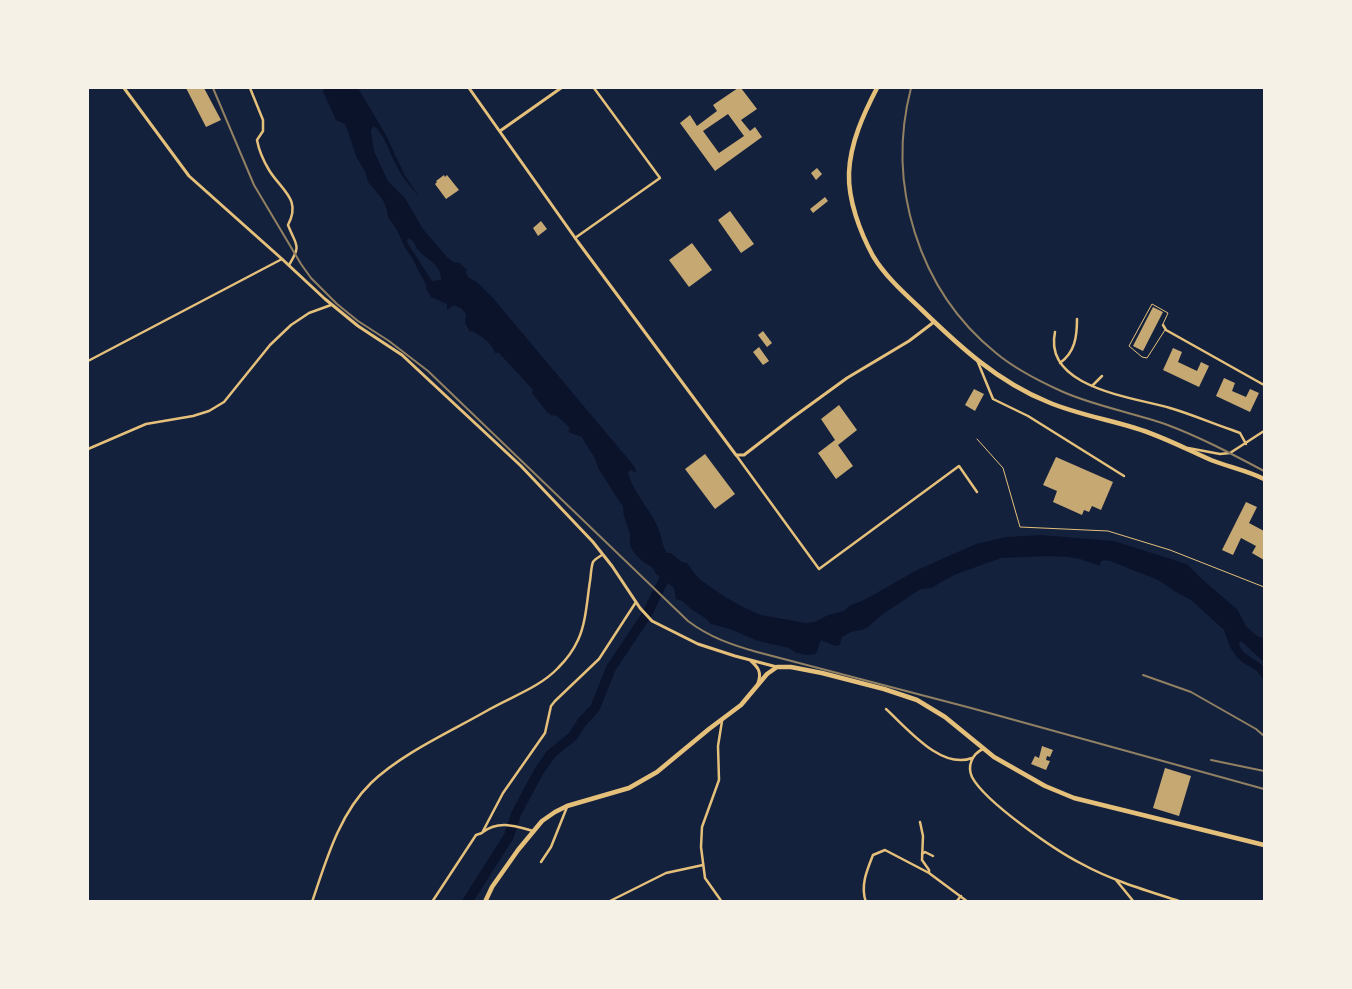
<!DOCTYPE html>
<style>
body{margin:0}
#map{position:relative;width:1352px;height:989px;overflow:hidden;background:#14213d;font-family:"PT Sans",sans-serif}
canvas{display:block}
.frame{position:absolute;inset:0;border:89px solid #f6f1e7;pointer-events:none}
</style>
<div id="map">
<canvas width="1352" height="989"></canvas>
<div class="frame"></div>
</div>
<script>
const context = document.querySelector('canvas').getContext('2d');
context.lineJoin = 'round';
function fill(path, color) {
  context.fillStyle = color;
  context.fill(path, 'evenodd');
}
function trace(path, color, width, dash) {
  context.strokeStyle = color;
  context.lineWidth = width;
  context.lineCap = dash ? 'butt' : 'round';
  context.setLineDash(dash || []);
  context.stroke(path);
}
const water = new Path2D(`
 M324,88h34l28,47 19,41 14,20c-10,-10 -19,-22 -25,-35 -6,-12 -10,-26 -20,-35l-2,2 -1,4 3,19 14,30 17,17 18,31 24,28 6,5 7,1 7,7 -1,3 2,4 9,5 16,16 141,168 3,7 -6,-3 -3,2c5,21 22,36 30,56 4,8 4,18 9,25h4l11,9 5,1 8,11 7,7 23,16 20,11 16,7 45,8 9,-1 13,-7 16,-4 5,-5 17,-7 51,-29 59,-26 30,-7 35,-2 73,6 73,23 17,17 33,28 9,17 11,10 7,2v24l-22,-20h-2l-1,3c5,12 17,13 25,22v14l-7,-10 -15,-9 -6,-6 -6,-9 -6,-17 -33,-30 -15,-8 -18,-12 -48,-19 -7,-1 -3,3v3l-20,-7 -12,-2 -20,-1 -47,2 -47,17 -23,13 -10,1 -5,3 -33,22 -15,13 -6,3 -11,2 -9,5 -2,8 -5,1 -14,-6 -5,14 -9,1 -11,-2 -7,-5 -31,-7 -28,-12 -19,-5 -6,-6 -14,-9 -9,-8 -6,-2 -2,-11 -18,-14 -4,-7c-8,-4 -19,-12 -22,-22 -1,-4 1,-7 0,-11 -3,-10 -7,-17 -7,-27l-25,-39c-2,-12 -11,-20 -16,-31l-14,-5 2,-4 -13,-12 -6,-1 -4,-3 -15,-19 1,-3 -34,-37h-4c-3,-10 -14,-17 -23,-22l-2,1 -5,-9 1,-9 -4,-5 -8,-4 -7,5v-6l-16,-7 -5,-8v-4l-14,-27 -8,-12 -7,-16 -9,-13 -1,-7 -4,-10 -15,-18 -3,-10 -9,-16 -9,-27 -2,-5 -9,-4 -13,-29zM408,238c7,2 6,7 10,12 8,10 24,14 23,30l-9,1 -25,-39z`);
const river = new Path2D(`
 M467,902l42,-66 7,-22 23,-43 12,-17 22,-18 9,-14 13,-14 16,-40 36,-54 22,-45`);
const building = new Path2D(`
 M186,88h18l17,32 -15,7z
 M738,88h3l16,21 -16,11 9,11 5,-4 7,10 -47,34 -35,-48 10,-8 7,11 20,-15 -4,-6zM728,114l16,22 -25,17 -16,-22z
 M817,168l5,6 -6,6 -5,-7z
 M444,175l1,2 2,-2 12,15 -13,9 -11,-15 2,-2 -1,-1z
 M825,197l3,4 -15,12 -3,-4z
 M730,211l24,33 -13,9 -23,-33z
 M541,221l6,8 -9,7 -5,-8z
 M692,243l20,27 -23,17 -20,-27z
 M1153,307l10,5 -20,39 -10,-5z
 M763,331l9,12 -5,4 -9,-12z
 M759,347l10,14 -6,4 -10,-13z
 M1173,348l9,4 -4,10 19,9 4,-9 8,4 -10,21 -36,-17z
 M1224,378l11,5 -3,8 14,6 4,-8 9,4 -9,19 -34,-16z
 M974,389l10,5 -9,17 -10,-6z
 M839,405l18,25 -19,15 15,21 -17,13 -18,-26 17,-13 -14,-21z
 M705,454l30,40 -20,15 -30,-40z
 M1056,457l57,25 -12,28 -9,-4 -3,6 -5,-2 -2,5 -29,-13 4,-11 -14,-6z
 M1246,502l11,5 -8,16 15,8v29l-12,-7 4,-7 -15,-8 -8,17 -11,-5z
 M1042,746l11,4 -3,7 -3,-1 -1,4 4,1 -4,9 -15,-6 4,-8 4,2z
 M1165,768l26,8 -12,40 -26,-8z`);
const service = new Path2D(`
 M1163,324l5,-11 -16,-9 -23,42 13,11 5,1 18,-28
 M977,439l26,29 17,59 88,4 62,19 94,37`);
const minor = new Path2D(`
 M250,88l13,32v11l-6,9c2,11 6,20 12,30 12,20 33,29 19,55 8,21 14,19 1,40
 M575,238l85,-60 -66,-90
 M1163,325l3,5 98,55
 M1055,332c-12,56 78,65 115,76 21,6 41,15 62,22l8,3 6,11
 M977,360l16,39 35,17 96,60
 M88,361l194,-102
 M1060,363c15,-11 17,-26 17,-44
 M1092,386l10,-10
 M1188,448l32,6 10,-1 34,-22
 M88,449l58,-25 47,-8 16,-5 15,-9 46,-57 21,-20 18,-12 22,-8
 M736,455l83,114 140,-103 18,26
 M886,709c21,19 55,61 86,49
 M722,721l-4,25 1,34 -17,47 -1,20 4,31 17,24
 M983,749c-11,5 -16,17 -11,28 13,25 84,74 110,87 31,17 66,27 100,38
 M920,822l3,14 -1,24 7,10v3
 M483,832c16,-12 32,-6 50,-1
 M922,854l3,-2 8,4
 M541,862l10,-15 16,-40
 M1116,880l18,22
 M312,902c14,-41 27,-88 59,-119 31,-30 81,-52 119,-74 23,-13 50,-22 68,-41 8,-8 15,-17 20,-28 8,-17 9,-40 12,-59 1,-6 1,-14 3,-19 2,-3 6,-5 9,-7
 M432,902l44,-67 6,-2 21,-40 42,-60 6,-27 4,-5 44,-42 37,-57
 M608,902l58,-29 37,-8
 M866,902c-6,-16 1,-32 7,-47l12,-5 44,23 39,29
 M956,902l5,-6`);
const tertiary = new Path2D(`
 M124,88l65,88 93,83 43,40 33,27 44,29 119,111 72,76 19,24 28,42 12,13 46,23 37,12 42,11
 M469,88l109,154 158,213h8l48,-37 55,-40 62,-37 25,-19
 M500,131l61,-43
 M750,660c8,7 12,12 8,23`);
const primary = new Path2D(`
 M877,88c-13,25 -27,55 -28,85 -1,27 11,59 24,83 12,20 31,37 48,53 38,37 77,73 127,93 28,12 58,17 87,26 27,8 51,21 76,32 18,7 37,11 53,19
 M485,902l7,-15 26,-37 24,-29 13,-9 12,-6 62,-18 28,-16 52,-43 32,-24 26,-31 10,-7h14l31,6 62,16 33,11 28,17 49,40 51,29 29,12 190,47`);
const rail = new Path2D(`
 M213,88l41,97 47,79 10,14 26,26 21,17 31,20 39,30 260,250c21,16 44,24 69,31l214,56 293,81
 M911,88c-25,96 7,202 85,265 19,16 43,28 65,38 33,15 70,21 104,33 35,13 67,30 99,47
 M1143,675l48,17 65,37 8,7
 M1211,760l53,11`);
fill(water, '#0b132b');
trace(river, '#0b132b', 10);
fill(building, '#c6a872');
trace(service, '#e5c07b', 1);
trace(minor, '#e5c07b', 2.5);
trace(tertiary, '#e5c07b', 3);
trace(primary, '#e5c07b', 4.5);
trace(rail, '#918062', 2);
</script>
